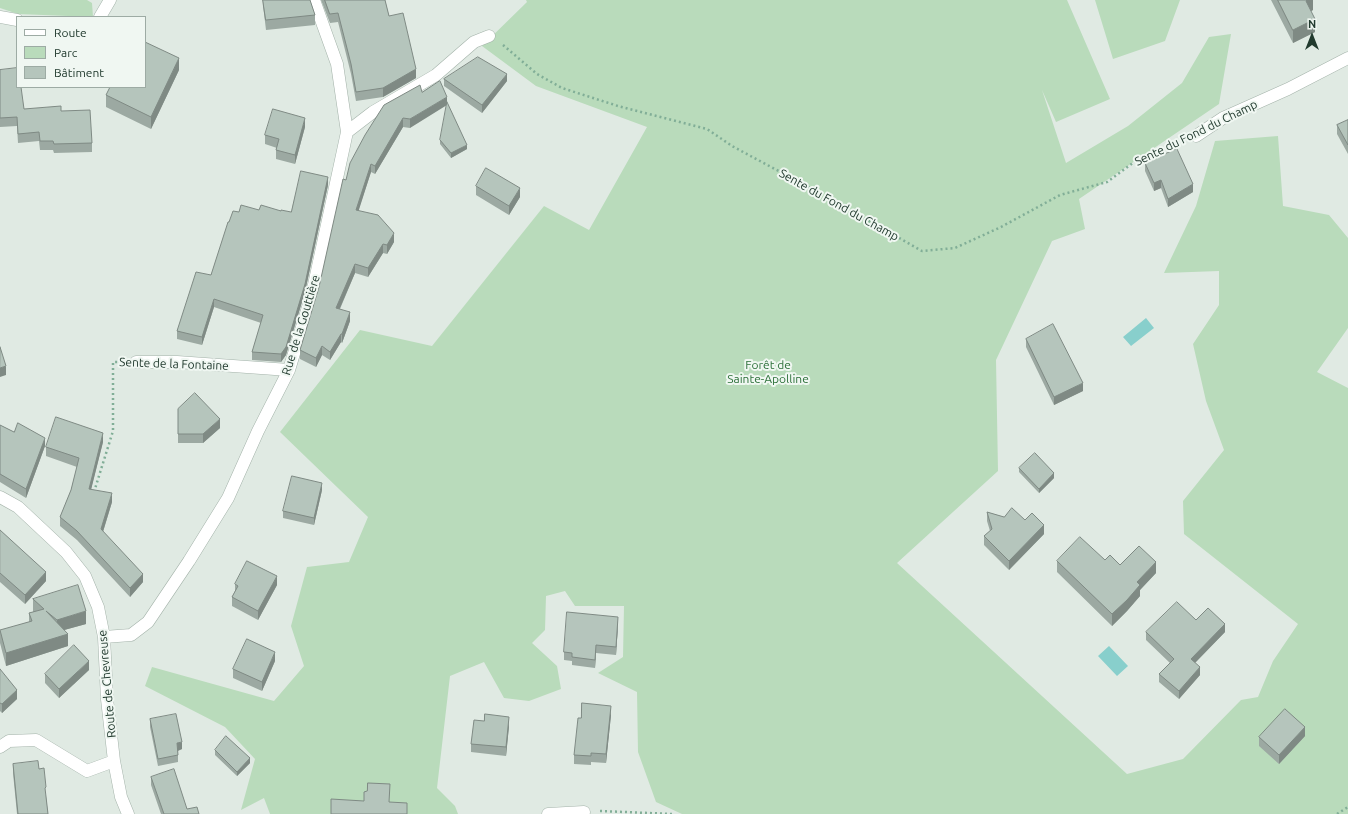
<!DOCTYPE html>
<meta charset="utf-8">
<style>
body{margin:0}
#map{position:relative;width:1348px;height:814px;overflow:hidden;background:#e0eae3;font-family:Ubuntu,sans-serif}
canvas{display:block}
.legend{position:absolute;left:16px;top:16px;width:130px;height:72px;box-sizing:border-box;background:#f0f7f2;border:1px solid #9daba4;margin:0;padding:5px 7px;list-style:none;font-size:12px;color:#213a2e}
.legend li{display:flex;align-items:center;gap:8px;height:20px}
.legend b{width:20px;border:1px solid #9daba4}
.north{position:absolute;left:1292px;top:16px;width:40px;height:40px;-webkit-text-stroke:3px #f0f7f2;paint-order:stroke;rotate:0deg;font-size:11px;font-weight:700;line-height:16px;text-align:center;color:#213a2e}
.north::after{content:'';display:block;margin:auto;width:14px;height:18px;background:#213a2e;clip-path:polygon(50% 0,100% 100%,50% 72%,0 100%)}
</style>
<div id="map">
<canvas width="1348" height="814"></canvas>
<ul class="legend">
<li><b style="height:5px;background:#fff"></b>Route</li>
<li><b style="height:11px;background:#b9dbbb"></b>Parc</li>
<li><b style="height:11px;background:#b5c5bc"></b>Bâtiment</li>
</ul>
<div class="north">N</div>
</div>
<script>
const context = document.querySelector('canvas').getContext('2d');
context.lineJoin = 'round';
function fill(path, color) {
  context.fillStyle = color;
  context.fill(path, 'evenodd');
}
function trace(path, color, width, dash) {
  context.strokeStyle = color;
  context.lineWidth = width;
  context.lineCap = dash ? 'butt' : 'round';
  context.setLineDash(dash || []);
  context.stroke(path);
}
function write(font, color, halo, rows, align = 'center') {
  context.font = font + ' Ubuntu,sans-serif';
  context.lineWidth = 4;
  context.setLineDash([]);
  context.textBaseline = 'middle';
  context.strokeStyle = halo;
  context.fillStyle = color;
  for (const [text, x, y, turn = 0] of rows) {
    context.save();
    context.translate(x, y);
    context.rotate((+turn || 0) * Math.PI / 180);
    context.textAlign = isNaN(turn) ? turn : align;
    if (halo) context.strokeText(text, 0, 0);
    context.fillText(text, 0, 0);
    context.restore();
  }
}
const green = new Path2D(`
 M0,0h87l5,3 1,14 -75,-3 -18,-6z
 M526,0h541l43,99 -54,23 -14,-32 24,73 62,-37 54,-43 27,-46 22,-3 -12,70 -140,95 6,30 -33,12 -56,119 2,111 -101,92 230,211 56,-15 58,-59 17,-3 15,-36 25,-37 -114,-90 -1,-33 41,-51 -18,-49 -13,-57 26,-39v-34l-55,2 32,-67 19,-65 63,-5 5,70 46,9 19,23v90l-31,44 31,16v426h-666l-26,-12 -18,-50 -1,-60 -39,-19 25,-16 1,-51h-49l-10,-15 -19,5 -1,34 -13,13 25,23 4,23 -32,12 -25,-3 -20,-36 -34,14 -13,112 18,18 3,8h-188l-6,-16 -23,12 14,-51 -30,-32 -80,-41 7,-19 122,34 30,-35 -13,-40 16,-59 42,-5 19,-45 -88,-85 80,-102 72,16 112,-140 45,24 58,-103 -111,-41 -54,-40 45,-44z
 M1095,0h85l-15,41 -52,18z`);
const water = new Path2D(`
 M1146,318l8,10 -23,18 -8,-9z
 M1109,646l19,20 -11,10 -19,-20z`);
const path = new Path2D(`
 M503,45l34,29 25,14 56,18 89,23 25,17 95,51 95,54 33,-3 46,-21 59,-32 47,-13 30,-22 43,-18
 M94,492l19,-61v-69h7
 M600,811l73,3
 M1337,814l11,-7`);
const minor = new Path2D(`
 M0,17l17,3
 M100,17l10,-17
 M347,132l26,-20 63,-37 38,-33 15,-6
 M1196,136l27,-18 65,-29 60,-31
 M136,362h41l112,8
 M0,497l18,10 48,45 19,24 13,31 6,30 3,62 7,62 7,36 7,17
 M104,637l27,-2 17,-13 41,-61 39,-63 30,-67 31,-61 23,-76 35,-162 -10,-68 -23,-64
 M0,747l9,-6 27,-1 51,31 27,-10
 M548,814l36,-2`);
const wall = new Path2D(`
 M263,0h47l5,15v10l-49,5 -3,-25z
 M321,0h64l4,16 27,62 -33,19 -27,4 -5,-27 -13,-52 -8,1z
 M1271,0h42v10l-2,1 4,21 -22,11z
 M0,70l24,39 37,2 31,32v9l-38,1 -1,-3h-13l-1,-9 -21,2 -1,-17 -17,1z
 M179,70l-28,59 -45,-22v-12z
 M444,79l63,2 -25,32 -38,-27z
 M422,92l-12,36 -7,-1 -28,47 -4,-2 -13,39 36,31 -7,12 -4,-1 -15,24 -13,-4 -15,36 10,12 -8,22 -1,-1 -11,18 -8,-5 -6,12 -16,-8v-9l19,-63 27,-107z
 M1348,120v34l-11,-20v-9z
 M305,127l-10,37 -19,-5v-9l1,-2 -12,-4v-9z
 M440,140l27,9 -16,9 -11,-14z
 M1145,163l48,29 -25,15 -7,-19 -7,3 -9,-20z
 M328,185l-23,107 -19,63 -5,7 -29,-2v-8l9,-29 -47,-16 -12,38 -25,-6v-8l34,-56 18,-53 10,-10 20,-2 32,2z
 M476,186l44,11 -11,18 -33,-20z
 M1026,339l57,52 -29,14 -28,-58z
 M178,409l42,19 -17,15h-25z
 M0,425l14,7 31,14 -19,52 -26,-16z
 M103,442l-12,47 21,13 -9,30 40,50 -13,15 -53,-57 -17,-14v-9l11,-27 6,-23 -31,-11v-9z
 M1019,468l35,10 -15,15 -20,-21z
 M322,490l-8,35 -31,-7v-7z
 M987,512l17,5 21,3 19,14 -35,36 -25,-25v-9l6,-5 -3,-10z
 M0,530l46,51 -21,23 -25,-22z
 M1105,560l15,5 36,8 -16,17v6l-13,15 -15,15 -55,-54v-11z
 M235,584l42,1 -19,35 -26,-14v-9l3,-6z
 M33,599l53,25 -22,6 4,16 -62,20 -6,-23v-12l29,-9v-9l4,-1z
 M1196,620l29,12 -30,31 5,12 -21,24 -20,-17v-8l11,-11 -24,-23v-8z
 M618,625l-2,30 -20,-2 -1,15 -23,-3v-4l-8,-1v-8z
 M275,661l-13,30 -29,-13v-9z
 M0,669l17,30 -15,14 -2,-2z
 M89,670l-30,28 -14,-15v-9z
 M611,715l-5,48 -15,-1v3l-17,-1v-9l7,-37z
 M150,719l32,30 -4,2v11l-20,4 -8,-39z
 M509,726l-3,30 -35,-4v-8z
 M1305,736l-26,28 -20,-18v-9z
 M215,750l35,13 -13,13 -22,-21z
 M13,764l33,32 2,18h-31l-4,-41z
 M151,777l36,32 12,5h-38l-10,-29z`);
const shadedWall = new Path2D(`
 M1307,0h6v10l-7,4v-13z
 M1315,19v13l-22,11v-13z
 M179,58v12l-28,59v-12z
 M416,69v9l-33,19v-9z
 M507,74v7l-25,32v-8z
 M447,97v8l-37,23v-9z
 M305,118v9l-10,37v-9z
 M403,118v9l-28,47v-8z
 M467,145v4l-16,9v-5z
 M371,164v8l-15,47v-9z
 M328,177v8l-23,107 -19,63 -5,7v-8z
 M1161,180v8l-7,3v-8z
 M1193,184v8l-25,15v-8z
 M520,188v9l-11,18v-9z
 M394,233v9l-7,12v-9z
 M383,244v9l-15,24v-9z
 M355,264v9l-19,44v-9z
 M214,299v8l-12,38v-8z
 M350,312v9l-8,22v-9z
 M341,334v8l-11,18v-8z
 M322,346v9l-6,12v-9z
 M6,366v9l-6,2v-9z
 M1083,383v8l-29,14v-8z
 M220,419v9l-17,15v-9z
 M103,433v9l-14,56v-9z
 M45,438v8l-19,52v-9z
 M1054,473v5l-15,15v-4z
 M322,483v7l-8,35v-7z
 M112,493v9l-11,36v-9z
 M1044,525v9l-35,36v-9z
 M1156,562v11l-16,17v6l-13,15 -15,15v-12l25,-32z
 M46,572v9l-21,23v-9z
 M143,574v8l-13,15v-9z
 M277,576v9l-19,35v-9z
 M86,611v13l-29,8v-12z
 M618,617v8l-2,30v-8z
 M1225,624v8l-34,35v-8z
 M68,634v12l-62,20v-13z
 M596,645v8l-1,15v-8z
 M275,652v9l-13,30v-9z
 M89,661v9l-30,28v-9z
 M1200,667v8l-21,24v-8z
 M17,690v9l-15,14v-9z
 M611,706v9l-5,48v-9z
 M509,717v9l-3,30v-9z
 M1305,727v9l-26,28v-9z
 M182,742v7l-5,2v-8z
 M250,758v5l-13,13v-4z`);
const building = new Path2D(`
 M263,0h47l5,15 -49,5z
 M325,0h60l4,16 14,-3 13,56 -33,19 -27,4 -5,-28 -13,-51 -8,1z
 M1278,0h29l-1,1 9,18 -22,11z
 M145,42l34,16 -28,59 -45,-22 4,-8h35z
 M478,57l29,17 -25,31 -38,-26z
 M17,68v19h4l3,22 37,-3v5l29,-1 2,33 -38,1 -1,-3h-13l-1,-9 -21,2 -1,-17 -17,1v-48z
 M440,81l7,16 -37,22 -7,-1 -28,48 -4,-2 -15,46 22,5 16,18 -7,12 -4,-1 -15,24 -13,-4 -19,44 14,4 -8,22h-1l-11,18 -8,-6 -6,12 -16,-8 19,-63 24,-108 3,1 4,-17 15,-28 19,-30 36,-20 2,7z
 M447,102l20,43 -16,8 -11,-13z
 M273,109l32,9 -10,37 -19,-5 3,-11 -14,-4z
 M1348,120v25l-11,-20z
 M1177,149l16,35 -25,15 -7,-19 -7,3 -9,-20z
 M486,168l34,20 -11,18 -33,-20z
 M301,171l27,6 -23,107 -19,63 -5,7 -29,-2 11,-37 -49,-16 -12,38 -25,-6 19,-59 15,3 17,-53h1l4,-11 6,1 2,-7 18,5 2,-5 20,6v-1l10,2z
 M1053,324l30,59 -29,14 -28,-58z
 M0,347l6,19 -6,2z
 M195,393l25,26 -17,15h-25v-25z
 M56,417l47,16 -14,56 23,4 -11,36 42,45 -13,14 -53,-57 -17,-14 11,-27 8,-32 -33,-11z
 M18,423l27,15 -19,51 -26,-15v-49l14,7z
 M1035,453l19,20 -15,16 -20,-21z
 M292,476l30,7 -8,35 -31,-7z
 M1012,508l13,12 7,-7 12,12 -35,36 -25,-25 8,-7 -5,-17 17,5z
 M0,530l46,42 -21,23 -25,-22z
 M1080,537l25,23 5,-5 10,10 19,-19 17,16 -19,20 3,3 -13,15 -15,14 -55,-53z
 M247,561l30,15 -19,35 -26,-14 6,-11 -3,-2z
 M78,585l8,26 -29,9 -11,-9 22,23 -62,19 -6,-23 32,-9 -3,-8 15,-4 -11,-10z
 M1177,602l19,18 12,-12 17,16 -34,35 9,8 -21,24 -20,-17 15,-15 -28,-27z
 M567,612l51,5 -2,30 -20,-2 -1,15 -23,-3v-4l-8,-1z
 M247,639l28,13 -13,30 -29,-13z
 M74,645l15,16 -30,28 -14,-15z
 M0,669l17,21 -15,14 -2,-1z
 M582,703l29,3 -5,48 -15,-1v3l-17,-1 4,-37h3z
 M1285,709l20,18 -26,28 -20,-18z
 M176,714l6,28 -5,1 1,12 -20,4 -8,-40z
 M485,714l24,3 -3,30 -35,-3 3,-24 10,1z
 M226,736l24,22 -13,14 -22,-22z
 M38,761l1,8 5,-1 2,19 -1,1 3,26h-30l-5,-50z
 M174,769l13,40 10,-2 2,7h-35l-13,-37z
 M368,783l22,1 -1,18 18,1v11h-76v-15l33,2v-9l3,-1z`);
const streetNames = [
 ["Sente du Fond du Champ",1196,133,-26],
 ["Sente du Fond du Champ",839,205,29],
 ["Rue de la Gouttière",301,325,-73],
 ["Sente de la Fontaine",174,364,2],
 ["Route de Chevreuse",107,684,-95]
];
const parkNames = [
 ["Forêt de",768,365],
 ["Sainte-Apolline",768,379]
];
fill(green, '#b9dbbb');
fill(water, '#88cfcc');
trace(minor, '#a3b2a9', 13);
trace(path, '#81ae97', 2.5, [2, 3]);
trace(minor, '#fff', 12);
fill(wall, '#9ca9a2');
fill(shadedWall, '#7f8a84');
fill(building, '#b5c5bc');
trace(building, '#7f8a84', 1);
write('12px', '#213a2e', '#f0f7f2', streetNames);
write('12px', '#2c7039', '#f0f7f2', parkNames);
</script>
